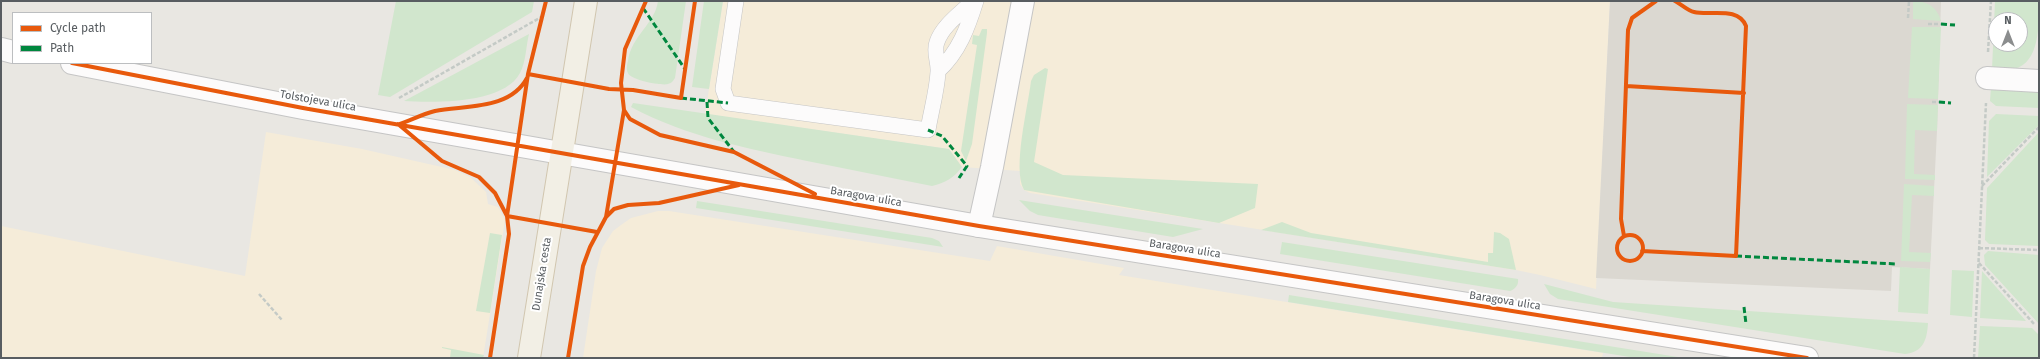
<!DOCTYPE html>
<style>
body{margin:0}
#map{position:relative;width:2040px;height:359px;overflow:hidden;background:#e9e7e2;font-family:"Fira Sans",sans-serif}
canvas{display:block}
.frame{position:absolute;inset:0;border:2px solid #585d61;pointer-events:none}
.legend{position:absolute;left:12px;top:12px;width:140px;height:52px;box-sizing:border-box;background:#fff;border:1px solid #bcbec0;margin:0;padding:5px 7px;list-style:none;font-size:12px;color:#585d61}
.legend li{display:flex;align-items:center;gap:8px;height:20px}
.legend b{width:20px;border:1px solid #bcbec0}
.north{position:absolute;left:1988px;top:12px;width:40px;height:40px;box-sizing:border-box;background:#fff;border:1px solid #bcbec0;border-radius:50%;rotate:0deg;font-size:11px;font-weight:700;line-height:16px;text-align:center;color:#585d61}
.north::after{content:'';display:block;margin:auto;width:14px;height:18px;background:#8b8d8e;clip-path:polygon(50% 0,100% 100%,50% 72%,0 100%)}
</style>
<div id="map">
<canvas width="2040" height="359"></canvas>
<div class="frame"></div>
<ul class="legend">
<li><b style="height:5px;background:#e8590c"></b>Cycle path</li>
<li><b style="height:5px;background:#00873e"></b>Path</li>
</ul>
<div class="north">N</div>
</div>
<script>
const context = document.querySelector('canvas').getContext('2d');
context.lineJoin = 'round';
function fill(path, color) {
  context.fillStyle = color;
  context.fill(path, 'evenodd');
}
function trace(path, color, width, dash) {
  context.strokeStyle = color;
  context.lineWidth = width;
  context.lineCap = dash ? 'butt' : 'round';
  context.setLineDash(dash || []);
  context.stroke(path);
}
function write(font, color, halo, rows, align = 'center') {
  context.font = font + ' "Fira Sans",sans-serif';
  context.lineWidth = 4;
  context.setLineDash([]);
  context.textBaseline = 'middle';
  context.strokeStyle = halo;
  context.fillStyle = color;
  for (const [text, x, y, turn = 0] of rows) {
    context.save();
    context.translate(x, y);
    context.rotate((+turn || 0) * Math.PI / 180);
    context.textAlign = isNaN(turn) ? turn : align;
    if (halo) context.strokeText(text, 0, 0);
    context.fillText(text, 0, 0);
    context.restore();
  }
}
const commercial = new Path2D(`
 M723,1h887l-14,288 -56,-14 -24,-5 -486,-77 -6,-3 -4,-6v-13l-58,-4 -13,-18 -244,-35z
 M266,132l96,17 93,21 15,7 16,15 2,12 10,3 7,13 -22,138h-482v-132l244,50z
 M658,211h11l321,50 7,-15 127,22 -5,7 484,78 -1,5h-1019l13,-87 6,-23 11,-17 8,-6 10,-7z`);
const education = new Path2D(`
 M1610,1h331l-4,130 -7,138 -38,-2 -1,24 -295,-13z`);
const green = new Path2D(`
 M396,1h138l-2,11 -142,85 -12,-2z
 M658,1h28l-11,77c-2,3 -3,5 -7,6 -6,2 -38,-4 -40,-11 -2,-3 -1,-9 0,-12 3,-25 27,-37 30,-60z
 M704,1h19l-14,88 -17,-2z
 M1913,1c15,0 24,6 28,20l-28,-2z
 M1995,1h44c0,23 1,62 -25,68 -7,1 -15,0 -22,0zM1996,20h24v24h-24z
 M1912,27h29l-3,72 -30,-1z
 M982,29h5v4l-15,111 -6,17 -5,-10 16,-106 -5,-1 1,-9 6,1z
 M529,34c-3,12 -3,28 -9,39 -16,31 -86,30 -116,28z
 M1045,68l3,1 -14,93 29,13 195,9 -3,24 -36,15 -195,-33c-12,-21 4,-83 7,-109l3,-6z
 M1991,87l48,3v18l-43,-2 -6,-5z
 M633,103l316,46 13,18c-8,11 -17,16 -30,19 -42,-8 -83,-17 -125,-25 -62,-13 -119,-24 -176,-54z
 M1907,104l31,1 -1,26 -22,-1 -1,44 21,1v5l-30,-1z
 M1996,114l43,2v9l-52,52 2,-56z
 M2039,132v114l-50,-2 -4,-4 2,-52z
 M1904,184l30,2v10l-22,-1 -3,57 22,1 -1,9 -29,-1z
 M1019,200l184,29 -30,8 -135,-22 -8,-4z
 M697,201l235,37 7,3 4,6 -247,-39z
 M1282,222l29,11 177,29v-9h5l1,-21 6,1 9,6 7,31 -255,-40z
 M490,233l12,2 -12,78 -14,-2z
 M1282,242l236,37c1,6 -3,10 -8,12l-230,-37z
 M1988,251l51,4v69l-54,-59 -1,-10z
 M1900,267l30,2 -2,45 -30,-2z
 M1952,270l22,1 -2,46 -22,-2z
 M1982,271l44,50 -46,-3z
 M1544,284l69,18 315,21c-1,16 -4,29 -23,31l-347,-55 -8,-5z
 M1289,295l395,63h-48l-348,-56z
 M1980,326l52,2 7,7v23h-61z
 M442,347l42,8 -1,3h-33l1,-8 -9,-2z`);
const path = new Path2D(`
 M1908,18l1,-17
 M1928,24h13
 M1988,52l3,-51
 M399,98l144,-82
 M681,98l14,-97
 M1932,102h7
 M1982,186l57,-59
 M1979,248l60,2
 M1979,263l56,62
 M259,294l23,26
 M1974,358l12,-255`);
const service = new Path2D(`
 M736,1l-13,88 5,14 200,27c3,-19 9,-39 10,-58 1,-10 -5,-20 -1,-30 6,-17 24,-29 36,-41
 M938,71c21,-19 30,-44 38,-70`);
const minor = new Path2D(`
 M1987,78l52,3
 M979,226l13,-59 31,-166`);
const tertiary = new Path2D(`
 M1,49l12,3
 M72,63l231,45 676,118 828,132`);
const primary = new Path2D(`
 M529,358l57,-357`);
const quiet = new Path2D(`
 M643,8l42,61
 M1941,24l14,1
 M681,98l47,5
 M707,102l1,16 26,34
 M1939,102l12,1
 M928,130l14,6 25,30 -8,12
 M1736,256l161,8
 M1744,307l2,17`);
const cycleway = new Path2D(`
 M72,63l231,45 676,118 828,132
 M528,74l81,15 24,1 48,8 14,-97
 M1626,86l118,7
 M624,110l6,9 30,16 74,17 81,42
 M398,124l44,37 37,16 16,16 12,23 90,16
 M400,124c11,-4 23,-10 35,-13 31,-6 75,-1 92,-33
 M606,217l8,-8 14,-4 31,-2 80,-18
 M1617 248a13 13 0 1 1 26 0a13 13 0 1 1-26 0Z
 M1624,236l-3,-17 7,-189 4,-12 24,-17
 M1642,251l94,5 10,-230c-8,-20 -35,-10 -52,-14 -6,-1 -13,-8 -19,-11
 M490,358l19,-124 -2,-18 21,-142 18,-73
 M568,358l15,-92 7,-19 16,-30 18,-107 -3,-27 4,-34 21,-48`);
const streetNames = [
 ["Tolstojeva ulica",318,101,10],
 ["Baragova ulica",866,197,10],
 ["Baragova ulica",1185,249,9],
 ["Dunajska cesta",542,274,-81],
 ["Baragova ulica",1505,301,9]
];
fill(commercial, '#f5ecd9');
fill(education, '#dbd8d1');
fill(green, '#d1e6cd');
trace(service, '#c5c5c5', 16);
trace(minor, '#c5c5c5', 24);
trace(tertiary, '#c5c5c5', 24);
trace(primary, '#d1c6af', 24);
trace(path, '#c4cac6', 2.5, [4, 2]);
trace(service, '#fcfbfb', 15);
trace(minor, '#fcfbfb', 22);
trace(tertiary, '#fcfbfb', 22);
trace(primary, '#f2efe5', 22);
trace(quiet, '#00873e', 3, [6, 3]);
trace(cycleway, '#e8590c', 4);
write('11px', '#585d61', '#fff', streetNames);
</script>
